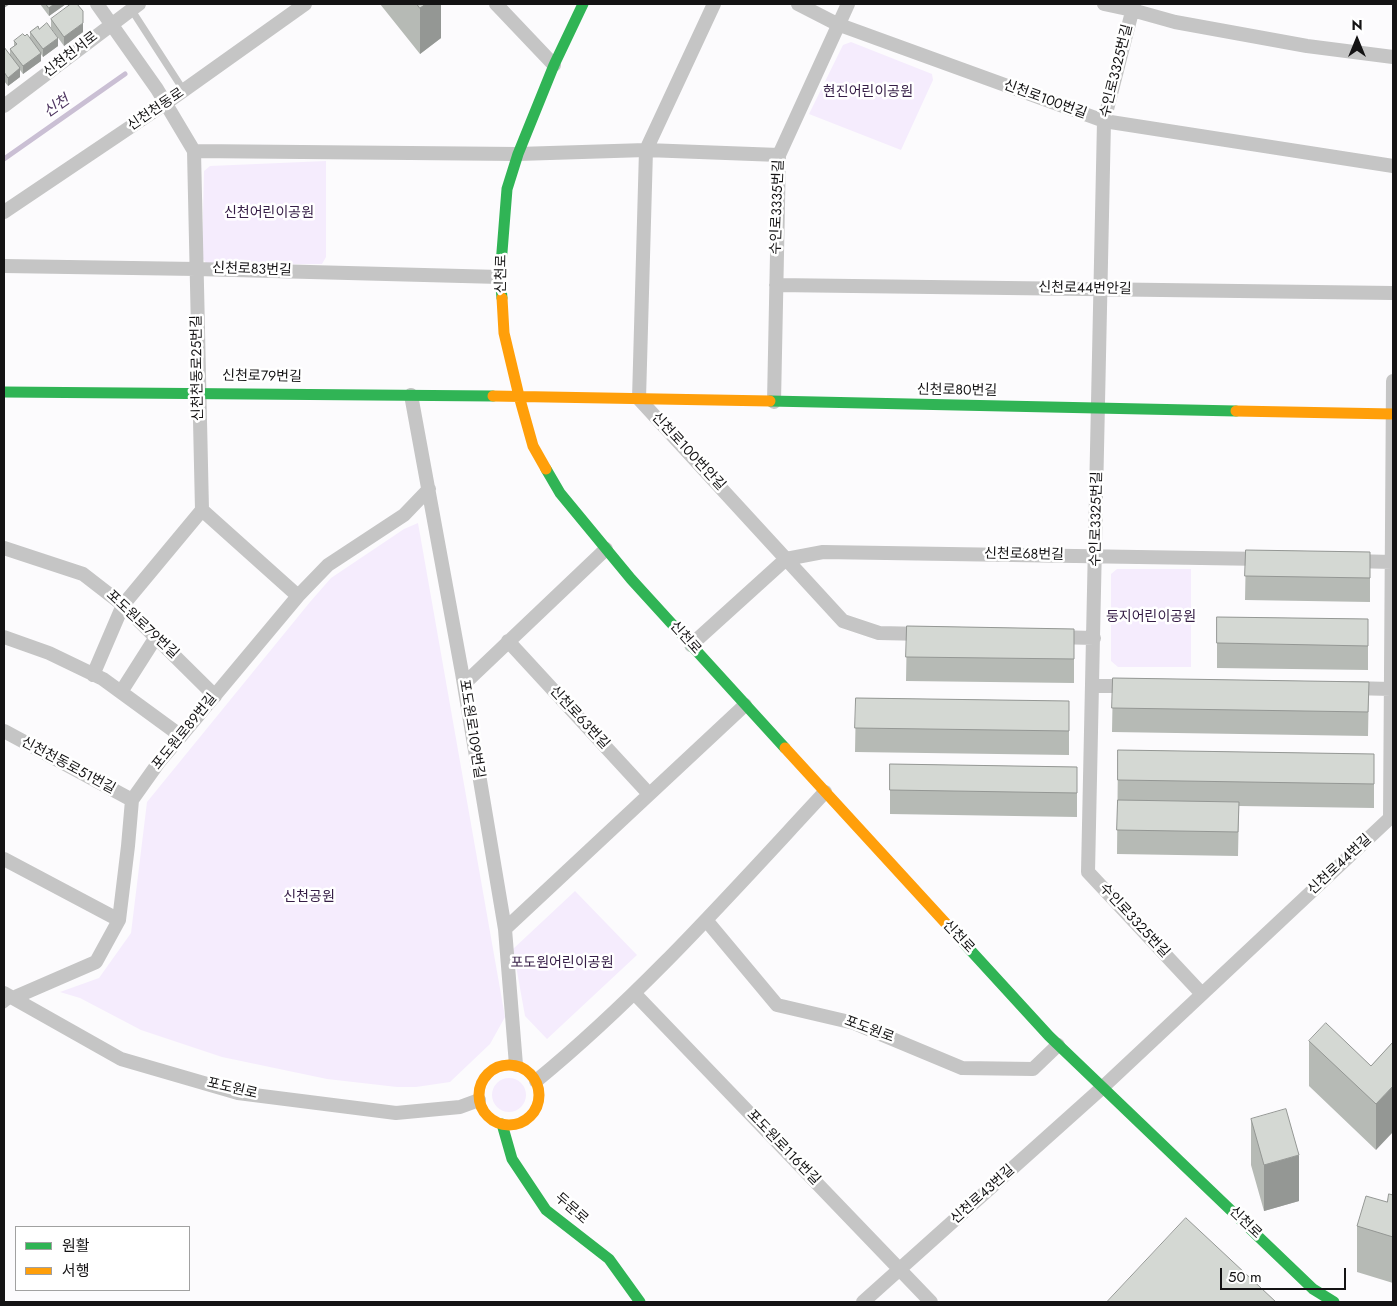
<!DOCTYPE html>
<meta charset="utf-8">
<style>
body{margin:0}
#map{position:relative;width:1397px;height:1306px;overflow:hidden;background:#fcfbfd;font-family:Jost,"Noto Sans KR",sans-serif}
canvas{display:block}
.frame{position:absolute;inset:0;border:5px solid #141314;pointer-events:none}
.legend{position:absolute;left:15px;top:1226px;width:175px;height:65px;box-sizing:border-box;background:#fff;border:1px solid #a1a1a1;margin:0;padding:6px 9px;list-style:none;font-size:15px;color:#141314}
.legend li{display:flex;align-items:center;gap:10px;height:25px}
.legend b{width:25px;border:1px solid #a1a1a1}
.north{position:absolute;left:1332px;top:15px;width:50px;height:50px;-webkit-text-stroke:4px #fff;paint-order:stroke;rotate:0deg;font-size:14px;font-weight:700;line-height:20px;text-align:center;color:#141314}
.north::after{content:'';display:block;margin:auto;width:18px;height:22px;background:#141314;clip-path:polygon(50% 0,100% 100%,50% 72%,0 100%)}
.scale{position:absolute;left:1220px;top:1268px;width:126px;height:22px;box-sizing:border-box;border:2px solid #141314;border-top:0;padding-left:6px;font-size:15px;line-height:18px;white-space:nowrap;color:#141314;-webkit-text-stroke:4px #fff;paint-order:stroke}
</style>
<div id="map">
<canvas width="1397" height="1306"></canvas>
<div class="frame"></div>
<ul class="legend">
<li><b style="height:6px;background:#30b455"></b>원활</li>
<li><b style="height:6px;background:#ff9f0a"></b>서행</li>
</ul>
<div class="north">N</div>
<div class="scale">50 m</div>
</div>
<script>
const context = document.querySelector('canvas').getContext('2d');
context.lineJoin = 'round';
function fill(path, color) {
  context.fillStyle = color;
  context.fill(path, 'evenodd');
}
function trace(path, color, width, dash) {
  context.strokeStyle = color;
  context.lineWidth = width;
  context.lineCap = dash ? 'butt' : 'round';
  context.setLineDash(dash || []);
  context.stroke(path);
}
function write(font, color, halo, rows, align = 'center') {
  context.font = font + ' Jost,"Noto Sans KR",sans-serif';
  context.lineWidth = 5;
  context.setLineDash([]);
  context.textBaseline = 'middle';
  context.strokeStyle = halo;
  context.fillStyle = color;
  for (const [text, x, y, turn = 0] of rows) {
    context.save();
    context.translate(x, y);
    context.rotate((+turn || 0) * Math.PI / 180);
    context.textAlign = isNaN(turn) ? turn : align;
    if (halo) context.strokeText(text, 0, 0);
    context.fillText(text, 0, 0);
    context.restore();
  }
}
const green = new Path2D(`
 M851,42l81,32 1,6 -32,70 -92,-36 34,-69z
 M326,161v96l-4,7 -114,1 -6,-7 2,-87 6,-5z
 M418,523l87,494 -15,27 -40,38 -34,5h-19l-70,-8 -105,-22 -81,-27 -61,-32 -20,-6 39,-14 32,-45 16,-131 163,-200 21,-24 73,-49z
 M1117,569h74v98h-73l-7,-6v-87z
 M575,891l62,64 -90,84 -22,-23 -12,-67z
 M492 1095a17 17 0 1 1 34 0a17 17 0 1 1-34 0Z`);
const stream = new Path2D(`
 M4,159l121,-85`);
const lane = new Path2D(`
 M131,9l53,82
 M4,1005l9,-7`);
const street = new Path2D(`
 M97,4l60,85 37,62 8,359 96,86
 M496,4l58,61
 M714,4l-68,146 -7,249 204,222 36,12 45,1
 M798,4l39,20 267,97 289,45
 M1104,4l28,6 43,12 132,24 86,11
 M1134,4l-30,117 -16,751 114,122
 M4,106l135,-102
 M194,151l324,3 128,-4 133,5
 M4,212l162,-109 139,-99
 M4,266l192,3 304,8
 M776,285l617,8
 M411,395l51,278 43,256 11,136
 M774,402l5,-247 69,-151
 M4,548l79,26 40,31 92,91
 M1353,561l39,1
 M4,637l45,16 54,26 78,57
 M1055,637l39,1
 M508,641l141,153
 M691,645l95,-86 37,-7 441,7
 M93,675l30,-70 79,-95
 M464,684l142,-135
 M1093,686h37
 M1352,688l39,1
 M121,692l35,-55
 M4,731l128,69
 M4,859l115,61
 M706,920l71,85 77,18 108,45 71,1 25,-24
 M505,929l240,-224
 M4,993l117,66 117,34 158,20 64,-6 19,-7
 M634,993l297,309
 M13,998l83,-36 23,-42 9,-74 4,-46 27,-38 22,-26 117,-140 30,-31 76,-50 25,-26
 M536,1081c105,-86 196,-189 289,-289
 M863,1302l240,-215 287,-269 3,-437`);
const fast = new Path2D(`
 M502,298l-2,-21 7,-88 11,-35 36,-89 29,-61
 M4,392l489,4
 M770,401l466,10
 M546,469l14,24 71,86 154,169
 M962,941l87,95 264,253 21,13
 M502,1124l10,35 34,51 63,49 31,43`);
const slow = new Path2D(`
 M502,298l2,35 15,63 14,50 13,23
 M493,396l277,5
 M1236,411l157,3
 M785,748l177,193
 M479 1095a30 30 0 1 1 60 0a30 30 0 1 1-60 0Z`);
const wall = new Path2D(`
 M40,4h26l-17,12z
 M380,4h61v34l-21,16z
 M51,19l32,13 -19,14 -13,-18z
 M39,29l19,17 -15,11 -2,-3v7l-18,13 -3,-4v7l-12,9 -4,-5v-34l6,9v-7l4,-3v-5l11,-5 5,2v-6z
 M1246,550l124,2v50l-125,-2z
 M1217,617l151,2v51l-151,-2z
 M907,626l167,3v54l-168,-2z
 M1113,678l256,4 -1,54 -256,-4z
 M856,698l213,3v54l-214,-3z
 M1118,750l256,4v54l-135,-2 -1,50 -121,-2z
 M890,764l187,3v50l-187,-3z
 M1309,1041l62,25 22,-24 -17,108 -67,-64z
 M1251,1119l48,82 -35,10 -13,-46z
 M1393,1195v88l-36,-11v-46l30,-24z`);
const shadedWall = new Path2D(`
 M4,4h6l-6,4z
 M54,4h12l-17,12v-8z
 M426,4h15v34l-21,16v-46z
 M83,23v9l-19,14v-9z
 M58,38v8l-15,11v-8z
 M41,53v8l-18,13v-8z
 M20,68v9l-12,9v-8z
 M1393,1086v46l-17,18v-46z
 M1299,1155v46l-35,10v-46z`);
const building = new Path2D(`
 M46,4h8l-5,4z
 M71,4h6l6,7v12l-19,14 -13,-18z
 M417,4h9l-6,4z
 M47,23l11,15 -15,11 -13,-17 8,-6 1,3z
 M23,34l2,2 2,-2 14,19 -18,13 -13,-17 7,-5 -3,-3z
 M4,47l16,21 -12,10 -4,-6z
 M1246,550l124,2v26l-125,-2z
 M1217,617l151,2v27l-151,-3z
 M907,626l167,3v30l-168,-2z
 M1113,678l256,4 -1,30 -256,-4z
 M856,698l213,3v30l-214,-3z
 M1118,750l256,4v30l-256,-4z
 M890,764l187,3v26l-187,-3z
 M1118,800l121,2 -1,30 -121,-2z
 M1326,1023l45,43 22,-24v44l-17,18 -67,-63z
 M1286,1109l13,46 -35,10 -13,-46z
 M1389,1194l4,1v42l-36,-11 9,-30 21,6z
 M1186,1218l90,84h-169z`);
const streetNames = [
 ["신천천서로",71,55,-38],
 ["수인로3325번길",1117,71,-76],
 ["신천로100번길",1045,100,20],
 ["신천천동로",156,110,-34],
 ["수인로3335번길",778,207,-88],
 ["신천로83번길",252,270,2],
 ["신천로",502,274,-89],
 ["신천로44번안길",1085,289,1],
 ["신천천동로25번길",198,368,-91],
 ["신천로79번길",262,377,1],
 ["신천로80번길",957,391,1],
 ["신천로100번안길",688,452,47],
 ["수인로3325번길",1097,519,-89],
 ["신천로68번길",1024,555,1],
 ["포도원로79번길",142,625,43],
 ["신천로",685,638,48],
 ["신천로63번길",579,718,47],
 ["포도원로109번길",471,729,81],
 ["포도원로89번길",185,732,-51],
 ["신천천동로51번길",68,766,28],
 ["신천로44번길",1340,865,-43],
 ["수인로3325번길",1134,921,47],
 ["신천로",958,937,47],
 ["포도원로",869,1030,20],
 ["포도원로",232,1089,13],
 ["포도원로116번길",783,1148,46],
 ["신천로43번길",983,1195,-42],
 ["두문로",571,1209,41],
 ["신천로",1245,1223,44]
];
const parkNames = [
 ["현진어린이공원",868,93],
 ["신천어린이공원",269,214],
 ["둥지어린이공원",1151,618],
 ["신천공원",309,898],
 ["포도원어린이공원",562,964]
];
const waterNames = [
 ["신천",57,107,-35]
];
fill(green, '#f5ecfd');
trace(stream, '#cabfd4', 5);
trace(lane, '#c5c5c5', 7);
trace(street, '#c5c5c5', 14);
trace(fast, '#30b455', 11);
trace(slow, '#ff9f0a', 11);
fill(wall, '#b6bab5');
fill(shadedWall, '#949794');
fill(building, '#d4d8d3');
trace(building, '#949794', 1);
write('14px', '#141314', '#fff', streetNames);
write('14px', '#351d46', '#fff', parkNames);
write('italic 15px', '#4e3560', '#fff', waterNames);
</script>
